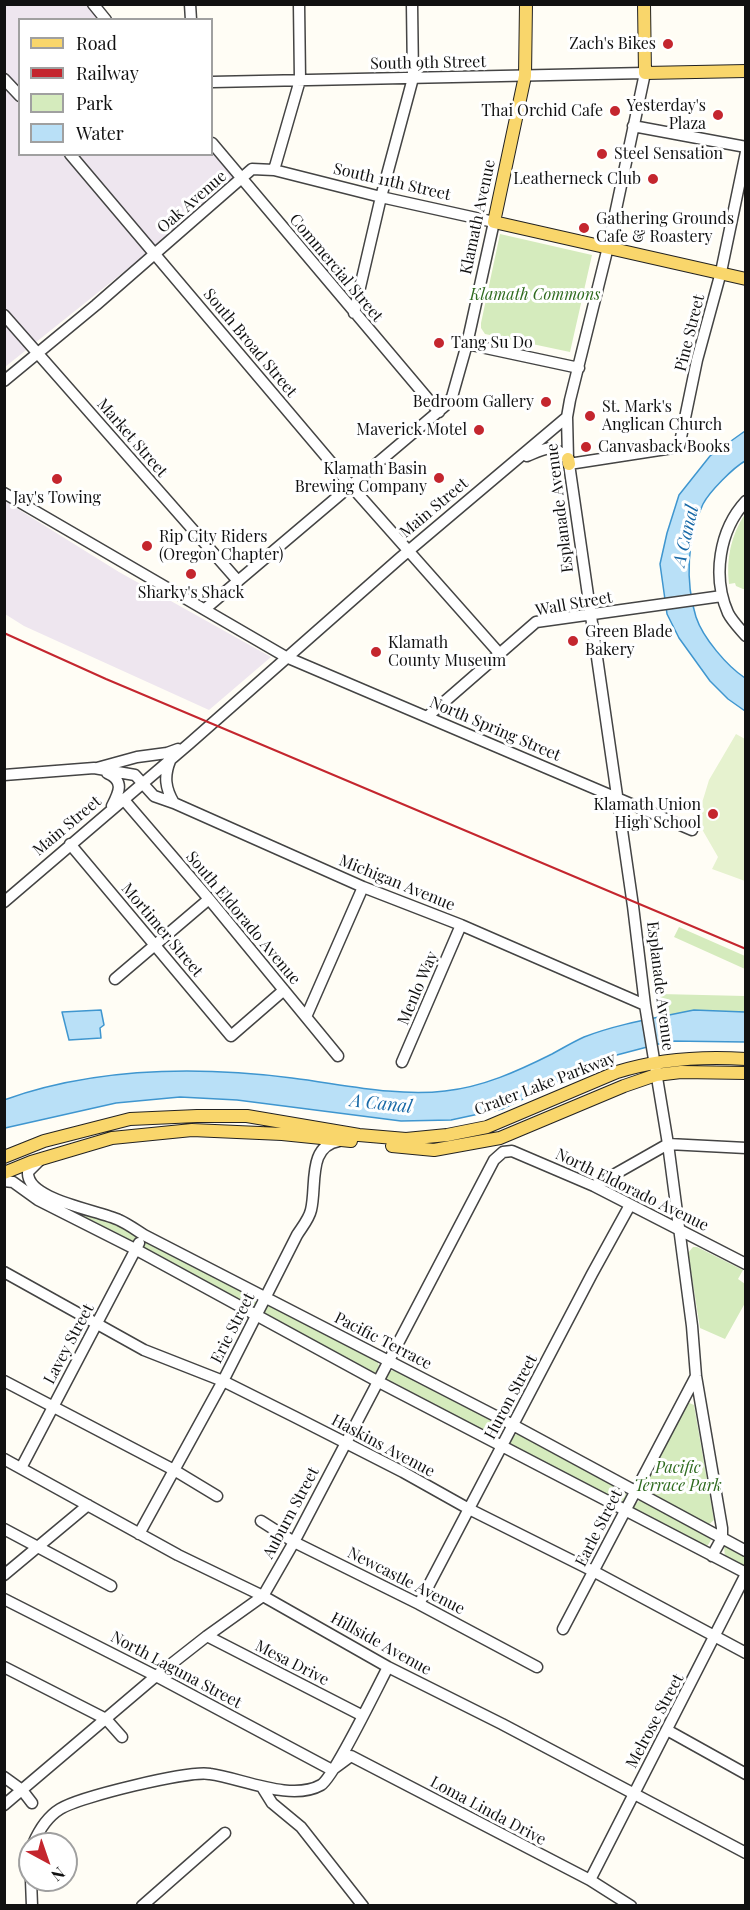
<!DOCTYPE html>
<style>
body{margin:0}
#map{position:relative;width:750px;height:1910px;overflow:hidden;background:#fffdf5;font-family:"Playfair Display",serif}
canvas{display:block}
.frame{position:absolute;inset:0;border:6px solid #111;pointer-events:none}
.legend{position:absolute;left:18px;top:18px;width:195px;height:138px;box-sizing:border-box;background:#fff;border:2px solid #a0a0a0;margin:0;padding:8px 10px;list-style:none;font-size:18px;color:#111}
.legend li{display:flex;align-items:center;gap:12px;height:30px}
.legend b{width:30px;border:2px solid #a0a0a0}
.north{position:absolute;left:18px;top:1832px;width:60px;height:60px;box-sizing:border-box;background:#fff;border:2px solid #a0a0a0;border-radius:50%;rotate:140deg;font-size:16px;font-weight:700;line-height:24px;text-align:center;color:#111}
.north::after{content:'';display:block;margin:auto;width:21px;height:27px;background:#c4262e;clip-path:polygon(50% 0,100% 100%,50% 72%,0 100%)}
</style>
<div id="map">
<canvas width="750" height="1910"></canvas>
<div class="frame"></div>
<ul class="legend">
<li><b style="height:8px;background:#f9d66b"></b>Road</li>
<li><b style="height:8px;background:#c4262e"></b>Railway</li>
<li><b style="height:16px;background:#d5ebbd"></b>Park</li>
<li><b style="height:16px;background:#b9e0f7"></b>Water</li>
</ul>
<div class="north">N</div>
</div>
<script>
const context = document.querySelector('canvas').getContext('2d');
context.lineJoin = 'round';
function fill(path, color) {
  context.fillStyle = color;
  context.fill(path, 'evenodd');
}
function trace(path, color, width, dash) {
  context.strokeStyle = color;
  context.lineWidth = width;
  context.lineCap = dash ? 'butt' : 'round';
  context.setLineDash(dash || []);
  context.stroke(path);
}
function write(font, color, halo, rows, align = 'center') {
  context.font = font + ' "Playfair Display",serif';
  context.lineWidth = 6;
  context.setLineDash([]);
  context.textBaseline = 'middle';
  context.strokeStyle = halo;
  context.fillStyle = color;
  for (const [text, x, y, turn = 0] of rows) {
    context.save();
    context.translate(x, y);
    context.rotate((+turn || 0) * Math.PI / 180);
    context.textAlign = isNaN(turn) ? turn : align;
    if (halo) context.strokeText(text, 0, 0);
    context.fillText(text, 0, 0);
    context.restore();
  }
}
const industrial = new Path2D(`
 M5,5h87l13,14 -85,1v134h192v-10l29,34 -236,189z
 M5,501l114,71 152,85 -62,53 -185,-84 -19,-12z`);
const green = new Path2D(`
 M500,234l92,21 -22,97 -85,-18 -4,-6v-5z
 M745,514l1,75h-3l-7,-3 -1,-3 -6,1c-3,-25 2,-49 16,-70z
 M679,927l66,29v13l-71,-32z
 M660,994l85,2v16l-51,-2 -32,7z
 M66,1208c18,5 60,13 70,29l-2,5 -5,2 -65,-34z
 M149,1241l105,56 2,5 -2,4 -6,1 -108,-60 3,-5z
 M693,1247h4l46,23 -5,9 7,5v19l-20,36 -25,-11 -12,-75z
 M272,1305l105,55 2,6 -3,6 -6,1 -105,-55 -3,-6 3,-6z
 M396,1370l102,54 1,5 -3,6 -5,2 -103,-54 -2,-6 4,-6z
 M687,1402l7,3 20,115 -7,6 -69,-34z
 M519,1434l106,57 2,5 -4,6 -5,1 -107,-56 -3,-5 5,-7z
 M640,1500l68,36 3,4 -3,5 -5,2 -69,-36 -1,-5z
 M730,1545l15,9v12l-4,2 -16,-10 -1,-12z`);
const pitch = new Path2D(`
 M736,734l9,5v142l-33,-12 6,-12 -19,-33 3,-21 7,-23z`);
const water = new Path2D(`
 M745,431v30c-12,7 -35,30 -42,43 -16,33 -18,78 -7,113 7,21 31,49 49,61v33l-17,-12 -18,-18 -31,-43 -12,-24 -7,-50 7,-31 12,-38 31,-39z
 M101,1010l3,15 -4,3 1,10 -32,2 -7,-28z
 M694,1010l51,2v30l-75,-1 -57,15 -111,53 -51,11 -50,1 -164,-21 -57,-3 -64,6 -111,25 -1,-28c92,-33 192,-34 288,-22 49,6 104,19 153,13 38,-4 73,-20 107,-37 11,-6 21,-12 32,-17 36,-14 73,-19 110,-27z`);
const minor = new Path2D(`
 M93,4l13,16
 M190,4l1,16
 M4,79l16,17
 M212,82l433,-9 -37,174 -38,153 -3,17 1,42
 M633,126l113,21
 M212,143l227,269
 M70,154l281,332 148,167
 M354,313l27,-116 32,-119 -1,-74
 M4,315l234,266
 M467,344l112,24
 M4,381l92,-76 156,-136 22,1 26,-90 -1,-76
 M527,456c19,-8 25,-13 41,3
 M4,493l282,164 406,173
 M746,501c-27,29 -34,76 -18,112 4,8 12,16 18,23
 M205,609l241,-204 6,-8 15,-53 27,-122 -113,-25 -107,-27
 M428,716l108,-94 186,-26
 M170,761c-6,15 -5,27 4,42
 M97,768l40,-11 30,-4 11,-4
 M107,773c18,8 12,19 5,33
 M4,775l90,-7 41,7 19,21 20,7 189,84 98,38 184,80
 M124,800l85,99 129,157
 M70,844l161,192 53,-46
 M4,902l186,-159 210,-185 167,-141
 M115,979l94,-80
 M306,1017l57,-130
 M402,1062l59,-137
 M41,1159l-13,13c-2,28 70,38 91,48 9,4 17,10 25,15l369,190 233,126
 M4,1181l9,1 25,18 97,49 242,132 369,192
 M594,1186l74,-42 78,4
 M4,1272l140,78 79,31 72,36 108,55 66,37 124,62 153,82
 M4,1381l170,89 43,26
 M4,1459l174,96 85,41 125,71 114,57 244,129
 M21,1468l118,-225
 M261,1521l33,21 125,62 118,63
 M4,1529l107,57
 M139,1534l84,-153 74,-146c5,-8 12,-16 14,-25 6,-24 -4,-64 28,-69
 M712,1556l10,-18v-10l-26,-152 -4,-50 -24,-182 -23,-139 -12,-99 -64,-442 110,-17 18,-87 24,-88 25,-120
 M4,1575l84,-70
 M4,1599l152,77 176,94 19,-14 239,124 41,26
 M419,1604l173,-330 38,-69
 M563,1629l133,-253
 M207,1636l156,80
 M4,1667l102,52 16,18
 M667,1730l79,44
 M4,1777l18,13 10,13
 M262,1787l10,16 29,24 62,79
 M4,1805l152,-129 51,-40 56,-40 31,-54 200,-382 9,-8 9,-1 82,35 152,78
 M33,1844c6,-14 14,-27 27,-35 19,-12 129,-39 150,-35 31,4 81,28 111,11 13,-8 57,-99 67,-118
 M31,1880l1,26
 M590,1880l156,-306
 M142,1906l83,-73`);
const major = new Path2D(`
 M526,4l-1,72 -31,146 252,57
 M644,4l1,69 101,-2
 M568,459l1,5
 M392,1146l42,4 66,-12 124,-52 32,-11 25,-3 65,1
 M4,1157l40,-16 86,-22 67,-3h50l112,19 47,4 41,-4 40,-8 130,-55c42,-13 84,-16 129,-13
 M4,1173l27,-11 81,-24 80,-8 90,4 69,7`);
const rail = new Path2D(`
 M4,633l102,46 640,270`);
const markers = [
 [668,44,6,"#c4262e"],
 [615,111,6,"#c4262e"],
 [718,115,6,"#c4262e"],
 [602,154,6,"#c4262e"],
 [653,179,6,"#c4262e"],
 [584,228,6,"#c4262e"],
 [439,343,6,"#c4262e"],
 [546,402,6,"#c4262e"],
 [590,416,6,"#c4262e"],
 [479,430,6,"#c4262e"],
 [586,447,6,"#c4262e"],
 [439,478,6,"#c4262e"],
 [57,479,6,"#c4262e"],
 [147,546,6,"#c4262e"],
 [191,574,6,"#c4262e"],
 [573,641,6,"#c4262e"],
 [376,652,6,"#c4262e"],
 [713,814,6,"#c4262e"]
];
const poiNames = [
 ["Zach's Bikes",656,44],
 ["Yesterday's",706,106],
 ["Plaza",706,124],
 ["Thai Orchid Cafe",603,111],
 ["Steel Sensation",614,154,"left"],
 ["Leatherneck Club",641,179],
 ["Gathering Grounds",596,219,"left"],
 ["Cafe & Roastery",596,237,"left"],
 ["Tang Su Do",451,343,"left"],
 ["Bedroom Gallery",534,402],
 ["St. Mark's",602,407,"left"],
 ["Anglican Church",602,425,"left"],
 ["Maverick Motel",467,430],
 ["Canvasback Books",598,447,"left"],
 ["Klamath Basin",427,469],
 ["Brewing Company",427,487],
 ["Jay's Towing",57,498,"center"],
 ["Rip City Riders",159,537,"left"],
 ["(Oregon Chapter)",159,555,"left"],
 ["Sharky's Shack",191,593,"center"],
 ["Green Blade",585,632,"left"],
 ["Bakery",585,650,"left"],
 ["Klamath",388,643,"left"],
 ["County Museum",388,661,"left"],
 ["Klamath Union",701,805],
 ["High School",701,823]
];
const streetNames = [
 ["South 9th Street",428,63,-1],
 ["South 11th Street",392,182,13],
 ["Oak Avenue",192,202,-41],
 ["Klamath Avenue",478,217,-78],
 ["Commercial Street",336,268,50],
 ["Pine Street",690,333,-76],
 ["South Broad Street",250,343,50],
 ["Market Street",132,438,49],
 ["Main Street",434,508,-40],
 ["Esplanade Avenue",560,508,-97],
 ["Wall Street",574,604,-10],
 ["North Spring Street",495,729,23],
 ["Main Street",67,826,-40],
 ["Michigan Avenue",397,883,22],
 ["South Eldorado Avenue",243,918,50],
 ["Mortimer Street",162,930,50],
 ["Esplanade Avenue",660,986,83],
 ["Menlo Way",418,988,-67],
 ["Crater Lake Parkway",545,1084,-21],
 ["North Eldorado Avenue",632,1190,26],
 ["Erie Street",233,1328,-63],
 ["Pacific Terrace",383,1341,27],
 ["Lavey Street",69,1344,-62],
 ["Huron Street",511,1397,-62],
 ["Haskins Avenue",383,1446,28],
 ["Auburn Street",291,1513,-62],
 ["Earle Street",599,1528,-63],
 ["Newcastle Avenue",406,1581,27],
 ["Hillside Avenue",381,1644,29],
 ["Mesa Drive",292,1663,27],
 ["North Laguna Street",176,1670,28],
 ["Melrose Street",655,1721,-62],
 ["Loma Linda Drive",488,1811,28]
];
const parkNames = [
 ["Klamath Commons",535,295],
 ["Pacific",678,1468],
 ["Terrace Park",678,1486]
];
const waterNames = [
 ["A Canal",686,536,-77],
 ["A Canal",381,1104,6]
];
fill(industrial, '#eee6ef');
fill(green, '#d5ebbd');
fill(pitch, '#e6f2cf');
fill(water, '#b9e0f7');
trace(water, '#3f96cf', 1.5);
trace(minor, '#444', 13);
trace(major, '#222', 14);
trace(minor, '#fff', 10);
trace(major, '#f9d66b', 12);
trace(rail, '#c4262e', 2);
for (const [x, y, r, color] of markers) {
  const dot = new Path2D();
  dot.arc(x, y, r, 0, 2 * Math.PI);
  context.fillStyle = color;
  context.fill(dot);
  trace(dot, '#fff', 2);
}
write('16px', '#111', '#fff', poiNames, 'right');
write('16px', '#111', '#fff', streetNames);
write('italic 16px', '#2f6b1f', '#fff', parkNames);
write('italic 18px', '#1768a6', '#fff', waterNames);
</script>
